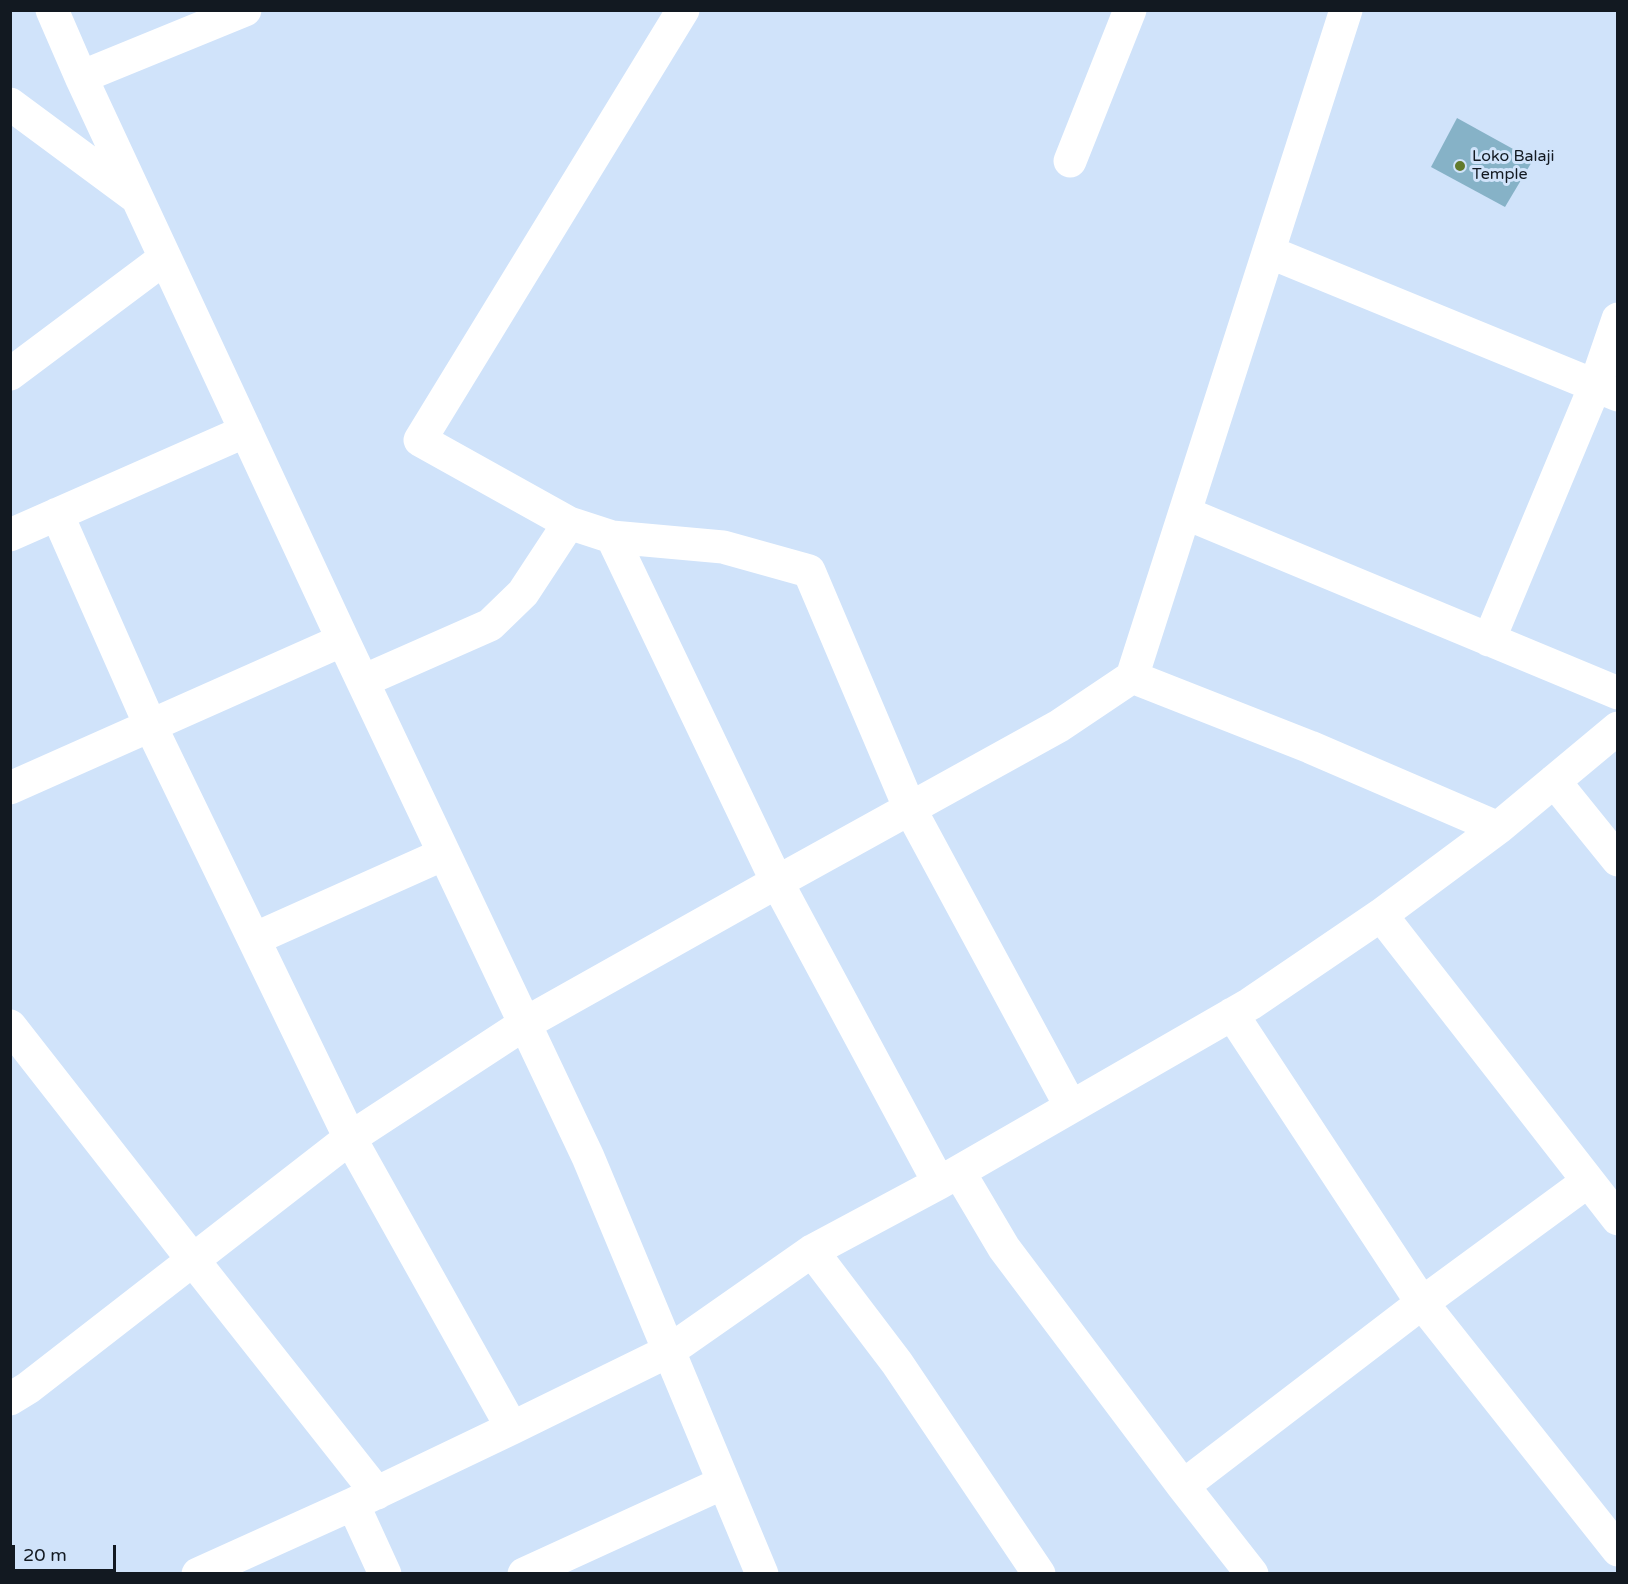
<!DOCTYPE html>
<style>
body{margin:0}
#map{position:relative;width:1628px;height:1584px;overflow:hidden;background:#d0e3fa;font-family:"Varela Round",sans-serif}
canvas{display:block}
.frame{position:absolute;inset:0;border:12px solid #121921;pointer-events:none}
.scale{position:absolute;left:12px;top:1545px;width:104px;height:27px;box-sizing:border-box;border:3px solid #121921;border-top:0;padding-left:8px;font-size:18px;line-height:21px;white-space:nowrap;color:#121921;-webkit-text-stroke:4px #d0e3fa;paint-order:stroke}
</style>
<div id="map">
<canvas width="1628" height="1584"></canvas>
<div class="frame"></div>
<div class="scale">20 m</div>
</div>
<script>
const context = document.querySelector('canvas').getContext('2d');
context.lineJoin = 'round';
function fill(path, color) {
  context.fillStyle = color;
  context.fill(path, 'evenodd');
}
function trace(path, color, width, dash) {
  context.strokeStyle = color;
  context.lineWidth = width;
  context.lineCap = dash ? 'butt' : 'round';
  context.setLineDash(dash || []);
  context.stroke(path);
}
function write(font, color, halo, rows, align = 'center') {
  context.font = font + ' "Varela Round",sans-serif';
  context.lineWidth = 6;
  context.setLineDash([]);
  context.textBaseline = 'middle';
  context.strokeStyle = halo;
  context.fillStyle = color;
  for (const [text, x, y, turn = 0] of rows) {
    context.save();
    context.translate(x, y);
    context.rotate((+turn || 0) * Math.PI / 180);
    context.textAlign = isNaN(turn) ? turn : align;
    if (halo) context.strokeText(text, 0, 0);
    context.fillText(text, 0, 0);
    context.restore();
  }
}
const building = new Path2D(`
 M1457,118l76,42 -28,47 -74,-40z`);
const street = new Path2D(`
 M52,10l29,67 262,563 245,517 174,417
 M683,10l-263,430 149,83 43,14 111,10 86,24 101,238 161,298
 M81,77l164,-67
 M10,104l123,91
 M1070,161l60,-151
 M1269,252l349,143
 M10,374l155,-116
 M1185,513l433,180
 M57,514l94,213 199,411 162,290
 M10,535l236,-104
 M1489,640l106,-254 23,-67
 M1132,677l214,-667
 M363,681l127,-56 33,-32 46,-70
 M1554,781l64,79
 M10,788l333,-148
 M1381,915l237,304
 M254,939l190,-85
 M1232,1014l190,289 196,247
 M10,1026l183,234 184,233
 M959,1172l45,76 179,238 239,-183 165,-121
 M939,1183l-162,-301 282,-156 73,-49 178,70 188,81
 M812,1251l85,112 142,211
 M10,1399l18,-11 322,-250 176,-115 251,-141 -165,-345
 M1183,1486l69,88
 M353,1504l32,70
 M198,1574l155,-70 159,-76 157,-77 143,-100 127,-68 311,-179 131,-89 117,-87 120,-100
 M524,1574l199,-91`);
const markers = [
 [1460,166,6,"#627a2c"]
];
const poiNames = [
 ["Loko Balaji",1472,157],
 ["Temple",1472,175]
];
fill(building, '#86b2c7');
trace(street, '#fff', 33);
for (const [x, y, r, color] of markers) {
  const dot = new Path2D();
  dot.arc(x, y, r, 0, 2 * Math.PI);
  context.fillStyle = color;
  context.fill(dot);
  trace(dot, '#d0e3fa', 2);
}
write('16px', '#121921', '#d0e3fa', poiNames, 'left');
</script>
